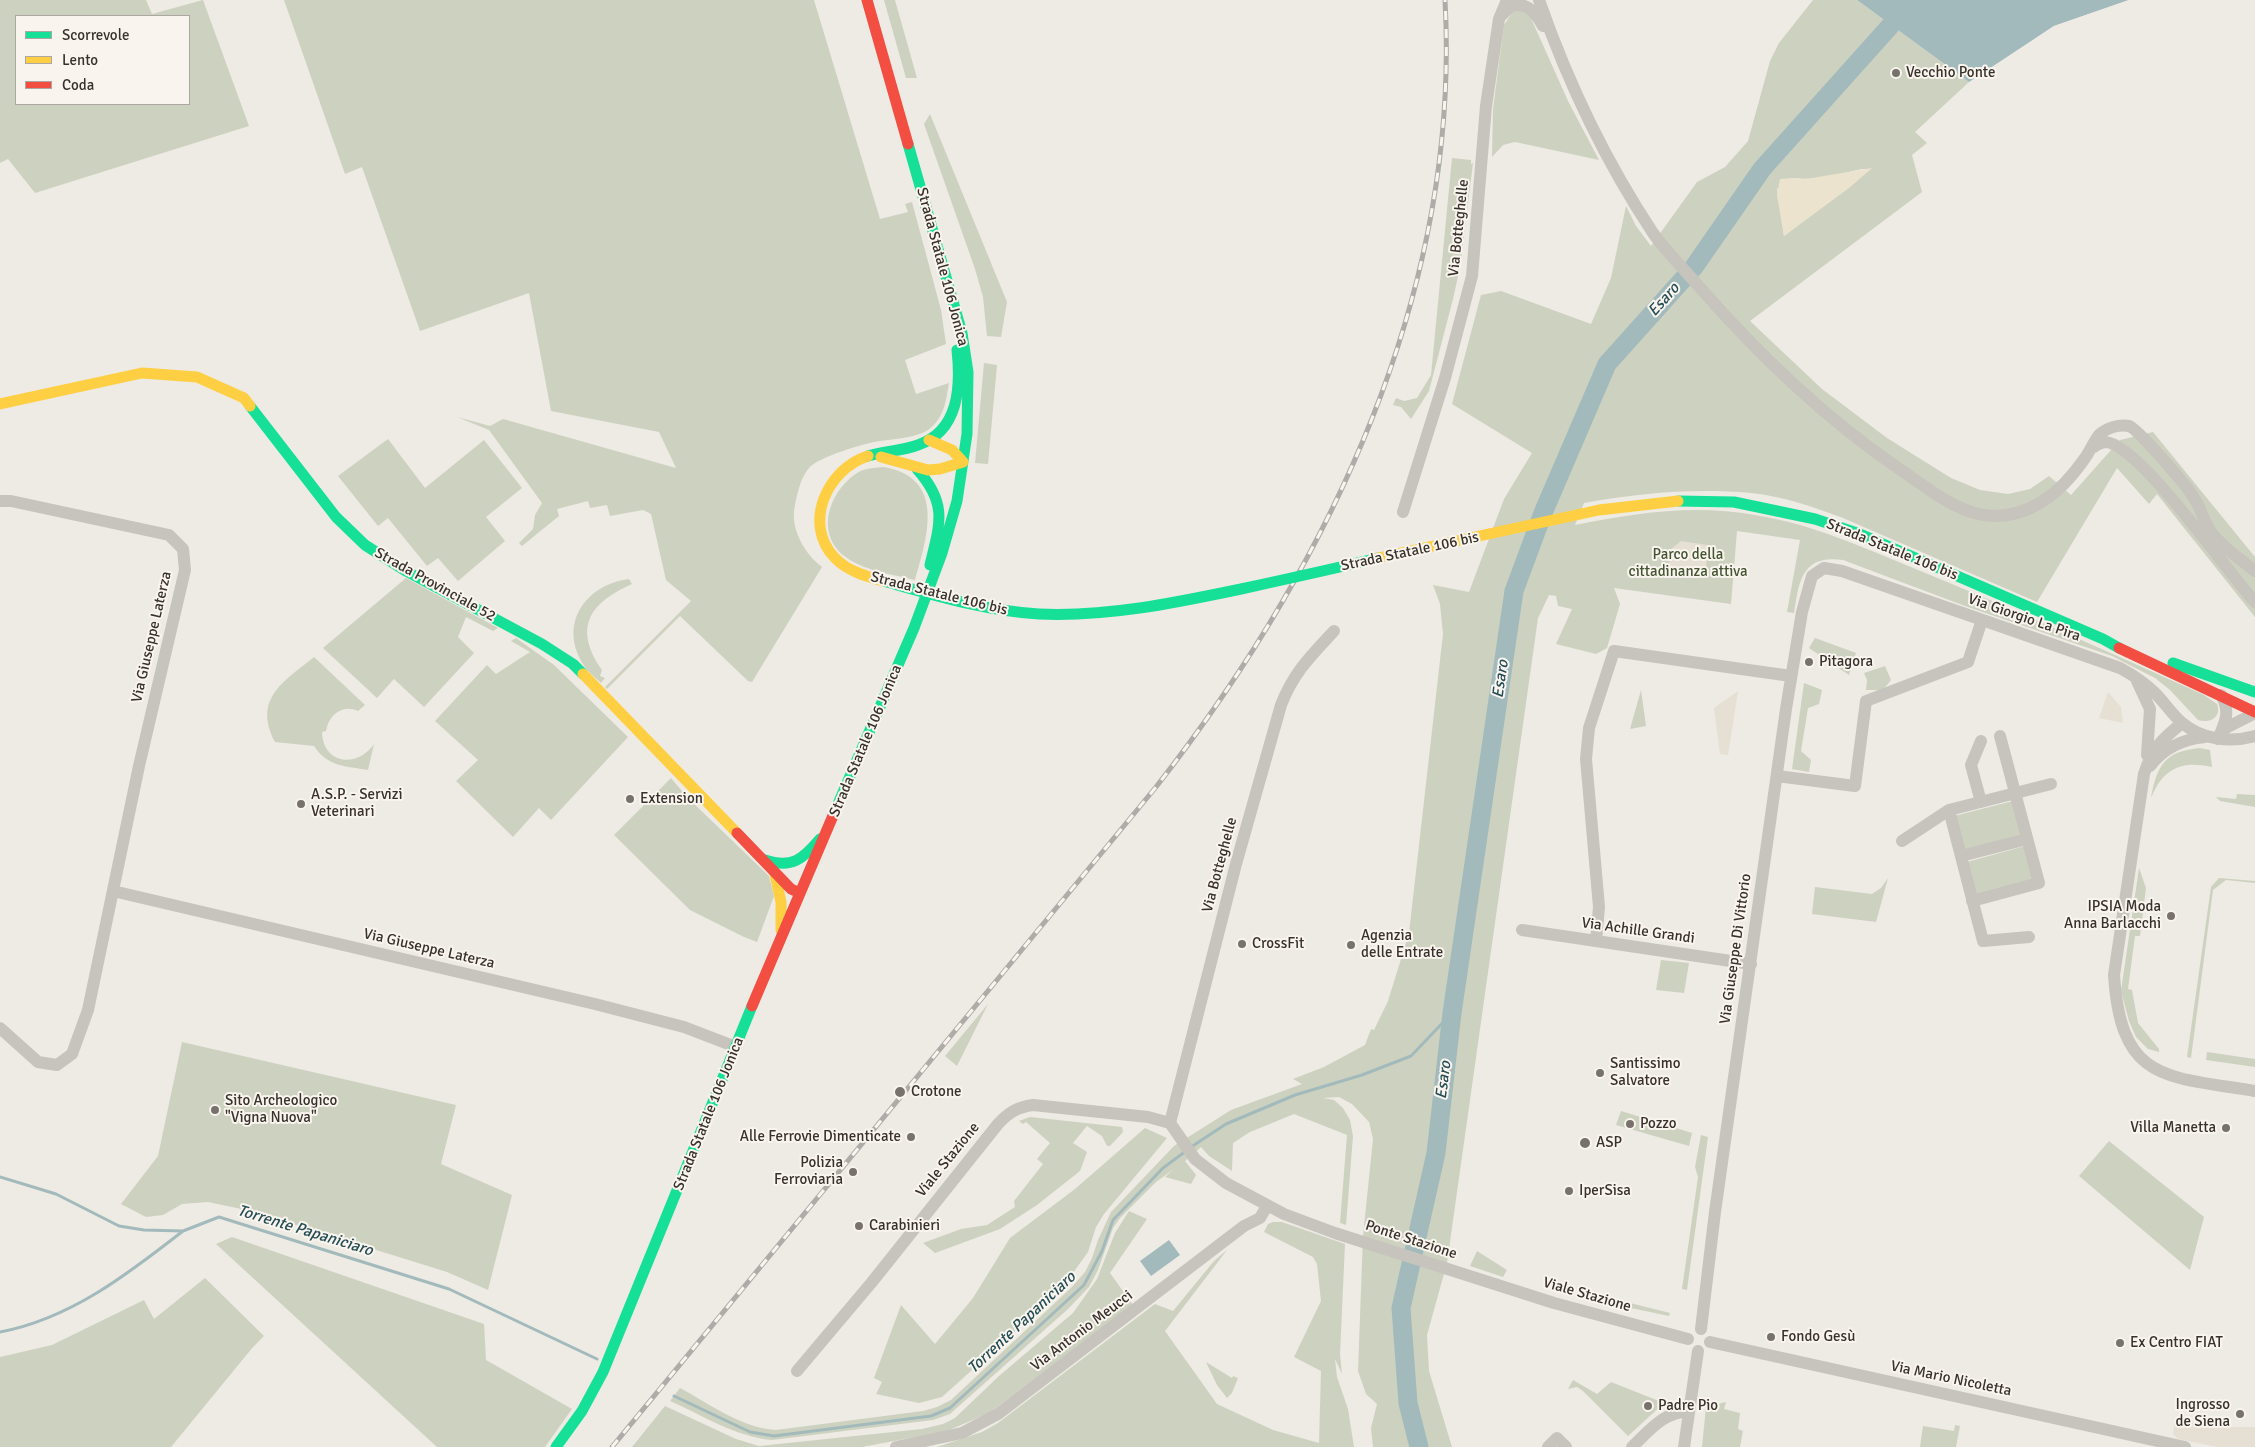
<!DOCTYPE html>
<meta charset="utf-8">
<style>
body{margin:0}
#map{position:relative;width:2255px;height:1447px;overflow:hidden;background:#eeeae4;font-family:Signika,sans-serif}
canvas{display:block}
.legend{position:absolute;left:15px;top:15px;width:175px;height:90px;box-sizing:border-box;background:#f9f5ee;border:1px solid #aca7a0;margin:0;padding:6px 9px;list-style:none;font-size:15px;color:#38312c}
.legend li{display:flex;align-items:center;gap:10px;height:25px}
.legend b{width:25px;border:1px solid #aca7a0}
</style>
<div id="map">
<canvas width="2255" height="1447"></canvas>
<ul class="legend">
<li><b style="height:6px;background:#16e098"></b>Scorrevole</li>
<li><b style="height:6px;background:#ffcf43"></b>Lento</li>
<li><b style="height:6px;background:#f24e42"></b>Coda</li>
</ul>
</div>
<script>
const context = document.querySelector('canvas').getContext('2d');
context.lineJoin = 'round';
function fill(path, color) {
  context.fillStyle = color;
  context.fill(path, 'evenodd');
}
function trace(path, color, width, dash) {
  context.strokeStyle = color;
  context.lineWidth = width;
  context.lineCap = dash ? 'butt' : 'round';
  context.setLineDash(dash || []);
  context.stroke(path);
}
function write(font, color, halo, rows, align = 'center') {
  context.font = font + ' Signika,sans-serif';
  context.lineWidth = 4;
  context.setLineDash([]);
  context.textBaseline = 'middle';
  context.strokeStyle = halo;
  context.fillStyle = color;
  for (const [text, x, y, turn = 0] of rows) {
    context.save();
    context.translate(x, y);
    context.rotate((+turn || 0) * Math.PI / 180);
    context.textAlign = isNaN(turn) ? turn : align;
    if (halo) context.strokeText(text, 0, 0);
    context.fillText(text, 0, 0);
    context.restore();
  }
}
const green = new Path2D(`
 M0,0h146l6,14 51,-14 46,126 -214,67 -27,-34 -8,4zM16,16h173v88h-173z
 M284,0h530l66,219 28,-7 -3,-8 7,-2 29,108 5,34 -41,16 11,34 33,-11c-3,18 -5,36 -21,47 -13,8 -33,9 -48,11 -15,2 -62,16 -71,27 -9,10 -13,30 -15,43 -2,21 12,44 28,56l-70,115 -4,-1 -68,-65 -73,73 -2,-2 86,-86 -25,-21 -15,-66 -8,-4 -33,6 -3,-11 -17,3 -2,-7 -31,8 2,7 -37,30 -3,-3 14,-14 2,-14 7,-12 -53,-73 -32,-13 33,9 13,-7 173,49 -17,-36 -108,-21 -22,-118 -109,38 -58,-164 -17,7z
 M884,0h11l22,78h-11z
 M1813,0h44l112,82 -54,50 12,11 -15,12 10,37 -172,129 72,68 65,49 64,40 29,12 28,4 22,-5 19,-13 22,19 49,-55 33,-8 102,125v60l-98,-123 -8,10 -32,-36 -80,134 -194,-84c-29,-11 -61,-22 -92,-25 -58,-5 -110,0 -167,10l-9,22c60,-12 119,-21 180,-10 59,9 113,35 168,57 95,39 188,81 281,123l13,9c5,13 -7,20 -19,16l-28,-30 -15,-12 -43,-22 -147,-50 -122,-46c-41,-6 -44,21 -49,53l-7,-1 13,-72 -63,-9 -6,73 -117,-16 6,16 -13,44 -11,6 -40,-10 16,-35 -14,-3 -2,-10 -7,-1 -11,23 -91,645 -20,72 2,36 23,76h-79l-2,-19 6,-24 -11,-10 -8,-23 5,-135 10,-97 -4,-17 -17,-18 -13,-7 -16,1 11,2 9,8 7,12 3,16 -7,89 -6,-2 7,-88 -53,-21 -44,18 -17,11 -1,28 -23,-15 -8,-9 -16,14 11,14 -5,9 -26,-7 9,-8 -18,13 -36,36 -7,10 -15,42 -9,17 -21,22 -118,105 -17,6 -161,20c-36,-3 -70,-25 -102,-39l10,-13c30,16 61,40 96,42l147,-19 14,-4 14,-7 121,-113 13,-15 7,-14 6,-18 13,-28 63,-66 57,-36 71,-26 -9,-5 31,-12 41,-22 6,-16 3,1 14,-29 21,-68 34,-299 -3,-30 -7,-19 36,7 35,-93 28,-46 -80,-49 29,-109 20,-4 90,33 20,-46 15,-72 10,20 15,20 46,-64 28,-15 23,-26 22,-80 9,-18zM1862,169h9l-87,67 -7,-47 16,-11c23,3 46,-4 69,-9z
 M1522,9l8,7 38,85 31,59 -84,-18 -12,3 -11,12 1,-48 11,-84 10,-15z
 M930,114l77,188 -6,35 -14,-1 -4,-39 -8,-28 -51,-145z
 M1452,158l19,2v4l2,-1 -13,104 -7,32 -24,92 -18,28 -10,-12 -8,-2 3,-7 8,3 13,-3 14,-23z
 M984,363l13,2 -9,99 -13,-1z
 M388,439l37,49 59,-48 38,48 -36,29 19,24 -47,40 -20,-23 -11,8 -39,-48 -10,8 -40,-50z
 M883,467c64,10 44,71 32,113 -24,-6 -52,-9 -72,-25 -28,-24 -13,-64 14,-82 8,-5 17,-5 26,-6z
 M406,578l92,50 -5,3 -27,-14 -8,20 16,16 -50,54 -30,-28 -17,19 -54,-50z
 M629,579l3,5c-43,19 -59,44 -30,86l-2,6 5,2 -4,5c-5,-5 -12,-10 -16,-16 -28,-41 -1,-82 44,-88z
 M516,638l38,27 74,72 -77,83 -12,-12 -26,29 -57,-56 22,-21 -43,-39 52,-56 9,9 34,-22 -19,-11z
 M1815,638l41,15 -7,22 -40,-27z
 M314,657l51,48 -7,6c-16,-7 -29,4 -32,20l-4,1c1,33 36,36 52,12l-6,26c-23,-4 -40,-3 -54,-24l-39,-4c-23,-44 10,-61 39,-85z
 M1885,666l6,14 -8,10h-17l1,-10 -3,-7z
 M1804,683l18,7 -3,14 -11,4 -7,43 10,9 -2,12 -17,-3z
 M1641,690l5,36 -16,3z
 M2200,748l10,2 2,17c-30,-7 -49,1 -61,31 6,-33 14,-47 49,-50z
 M671,778l16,19 82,79 5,20 -17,46 -13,-5 -54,-27 -76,-75z
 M2237,794l18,1v12l-35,-6 -4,-4 20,2z
 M2013,801l9,34 -58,15 -10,-34z
 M2025,846l9,35 -58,15 -9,-34z
 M2139,868l7,20 -6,48h-5l-7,53 4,1 6,33 21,26v3l-11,-3 -12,-12 -7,-16 -8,-30z
 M1888,878l-12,44 -64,-8 3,-27 57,7 9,-6z
 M2219,878l36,3v2l-29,-3 -13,10 -22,168 -4,-1 24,-170z
 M1661,960l28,3 -5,30 -28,-3z
 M988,1004l-31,62 -12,-10z
 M182,1042l274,63 -15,59 71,31 -24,95 -41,-18 -196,-61 -43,-9 -26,2 -19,11 -17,2 -25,-13 37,-48z
 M2207,1052l48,7v8l-49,-7z
 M1621,1111l71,22 -3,13 -73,-21z
 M1030,1117l92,10 1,5 -13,14h-3l-5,-10 -15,-10 -14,17 14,9 -7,19 -43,34 -37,24 -65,24 -12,-10 38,-14 26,-4 28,-18 -1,-6 29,-37 -6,-5 13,-16 -24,-21 -3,2 -4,-3z
 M1145,1128l22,10 -63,76 -8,13 -8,25 -28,39 -118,106 -23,6 -43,-9 6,-12 -8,-4 27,-73 34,39 38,-46 37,-60 65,-49z
 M1701,1135l7,2 -21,153 -5,-1 16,-112 -3,-10z
 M2109,1141l95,76 -14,53 -111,-94z
 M1129,1211l18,8 -37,54 23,32 -144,108 -42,18 -85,16h-230l33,-41 71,33 23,7 163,-17 21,-5 12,-6 44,-42 74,-63 24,-34 18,-46z
 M1273,1222h9l63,22 -5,110 2,20 -7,-15 2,18 11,32 6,38h-417l45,-15 16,-9 157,-119 18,7 41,-50 13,-11 -62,81 52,73 56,26 46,13 2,-72 -27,-14 27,-56 -4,-37 -4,-7 -49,-25 4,-8z
 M232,1237l252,87 2,36 86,49 -27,38h-108l-221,-203z
 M1477,1251l30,19 -4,7 -33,-11z
 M205,1278l59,58 -11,11 -82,100h-171v-90l52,-12 92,-45 10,19z
 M1602,1296l68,17 -1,3 -71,-15z
 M1206,1362l26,16 1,-2 5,2 -6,15 -5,5 -10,-13z
 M1573,1380l24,14 14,-12 53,21 -36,33 -45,-45 -6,-4 -9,2z
 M1726,1402l-2,7 16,4 -2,16 5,2 -3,16h-38l4,-40z
 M1955,1425l5,1 -4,21h-36l3,-21 31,5z`);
const sand = new Path2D(`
 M1872,168l-23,20 -65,48 -7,-41 3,-16 13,-1 13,1z`);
const plaza = new Path2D(`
 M1681,541l27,4 -3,33 -37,-4 3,-25z
 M1738,691l-10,64 -8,-1 -6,-46z
 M2108,692l13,15 2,16 -24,-5z
 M2175,1419l49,8h31v20h-38l-39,-8 -5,-5z`);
const water = new Path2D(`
 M1857,0h272l-75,26 -85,56z
 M1169,1240l11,15 -29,21 -11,-15z`);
const pier = new Path2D(`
 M2129,0h2l-1,2 -75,26 -85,56h-3l87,-58z`);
const stream = new Path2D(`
 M1191,1147l35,-23 69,-29 67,-20 49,-19 41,-43
 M0,1177l56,17 63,32 25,4 39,1 36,-14 230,72 148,70
 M0,1332c70,-13 128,-58 183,-101
 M674,1396l76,36 24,4 157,-20 19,-8 134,-123 18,-34 11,-31 50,-52 23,-17`);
const river = new Path2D(`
 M1419,1447l-11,-44 -7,-95 35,-155 16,-140 62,-422 29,-78 64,-149 87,-97 68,-98 129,-144`);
const street = new Path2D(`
 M1539,0c29,83 65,159 114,233 12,17 28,33 42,49 60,69 127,134 203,186 27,18 61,48 96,48 40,0 69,-26 91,-58 5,-7 9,-17 14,-23 7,-7 20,-11 30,-9 9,3 59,61 65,72 7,10 9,23 17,34 11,15 29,27 44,39
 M1502,15l9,-9c17,-5 25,8 32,20
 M2094,447c2,-2 7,-4 10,-5 33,-2 126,134 151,160
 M0,501h11l158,34 14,14 2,21 -46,196 -51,244 -16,44 -15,11 -19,-3 -38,-34
 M1403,512l42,-134 27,-102 14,-170 13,-87 8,-19
 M2137,681l13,28 -3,46
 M2182,723c-21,17 -30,26 -38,51l-30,201c7,107 51,101 141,116
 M2222,730l33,-17
 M2218,739c7,-16 13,-28 3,-44
 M1981,741l-10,24 10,37
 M2150,766c13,-17 33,-27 55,-29
 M1777,776l78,10 11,-85 102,-39 14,-42
 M1949,810l34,131 46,-4
 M1902,841l47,-31 102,-26
 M1961,856l66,-17
 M113,891l482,113 89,23 52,20
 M1972,901l67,-18 -39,-147
 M1522,930l229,34
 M1596,941l3,-34 -13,-148 3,-31 25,-77 177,25
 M1170,1123l66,-259 45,-159c13,-33 29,-48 53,-74
 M1701,1329l14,-117 71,-503 16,-97 10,-36 12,-8 18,3 278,97c13,7 25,15 35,25 9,9 17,21 26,29 21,18 49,21 74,14
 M1710,1342l475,105
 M797,1371l75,-89 126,-158c11,-12 20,-17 35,-19l115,12 22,6 25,36 31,24 58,31 51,19 219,70 134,36
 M896,1447l66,-14 36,-19 246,-188 16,-8 7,-12
 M1548,1447l9,-9 9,9
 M1632,1447c19,-18 30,-34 57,-36
 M1684,1447l14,-96`);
const fast = new Path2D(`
 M250,406l86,111 29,28 41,26 136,73 31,20 10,10
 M868,456c17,-5 34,-5 50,-11 41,-14 43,-58 39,-95
 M917,469c31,35 23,54 13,96
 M1678,501l56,1 81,17 45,15 243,105 16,9
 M2173,663l82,29
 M835,811l79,-183 28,-75 15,-52 10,-67 1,-62 -6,-39 -54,-189
 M765,860c27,9 38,-1 55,-21
 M556,1447l26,-36 21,-39 149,-366`);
const slow = new Path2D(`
 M0,404l142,-31 55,4 47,21 6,8
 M868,456c-41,13 -66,68 -33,102 13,14 34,19 52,24
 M881,457l47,13 12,-1 23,-7 -11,-12 -23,-10
 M583,674l154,159
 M775,874l6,28v28`);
const jam = new Path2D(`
 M867,0l41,144
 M2119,648l136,64
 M737,833l54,56 9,4
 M752,1006l83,-195`);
const rail = new Path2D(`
 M612,1447l544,-660c175,-224 305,-497 289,-787`);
const fastBridge = new Path2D(`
 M887,582c50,14 100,29 152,32 69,3 135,-11 202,-25 46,-10 92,-20 137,-31`);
const slowBridge = new Path2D(`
 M1378,558l221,-48 79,-9`);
const markers = [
 [1896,73,5,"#78726c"],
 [1809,662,5,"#78726c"],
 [630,799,5,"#78726c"],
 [301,804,5,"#78726c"],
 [2171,916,5,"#78726c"],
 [1242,944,5,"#78726c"],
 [1351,945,5,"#78726c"],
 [1600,1073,5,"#78726c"],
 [900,1092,6,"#78726c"],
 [215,1110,5,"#78726c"],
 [1630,1124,5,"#78726c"],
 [2226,1128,5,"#78726c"],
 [911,1137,5,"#78726c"],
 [1585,1143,6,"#78726c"],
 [853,1172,5,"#78726c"],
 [1569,1191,5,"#78726c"],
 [859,1226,5,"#78726c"],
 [1771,1337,5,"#78726c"],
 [2120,1343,5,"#78726c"],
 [1648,1406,5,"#78726c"],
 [2240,1414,5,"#78726c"]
];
const poiNames = [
 ["Vecchio Ponte",1906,73],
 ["Pitagora",1819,662],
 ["A.S.P. - Servizi",311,795],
 ["Veterinari",311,812],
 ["Extension",640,799],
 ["IPSIA Moda",2161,907,"right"],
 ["Anna Barlacchi",2161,924,"right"],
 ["Agenzia",1361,936],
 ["delle Entrate",1361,953],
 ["CrossFit",1252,944],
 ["Santissimo",1610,1064],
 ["Salvatore",1610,1081],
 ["Crotone",911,1092],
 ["Sito Archeologico",225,1101],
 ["\"Vigna Nuova\"",225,1118],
 ["Pozzo",1640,1124],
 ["Villa Manetta",2216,1128,"right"],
 ["Alle Ferrovie Dimenticate",901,1137,"right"],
 ["ASP",1596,1143],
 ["Polizia",843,1163,"right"],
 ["Ferroviaria",843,1180,"right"],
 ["IperSisa",1579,1191],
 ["Carabinieri",869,1226],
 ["Fondo Gesù",1781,1337],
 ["Ex Centro FIAT",2130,1343],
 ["Ingrosso",2230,1405,"right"],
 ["de Siena",2230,1422,"right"],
 ["Padre Pio",1658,1406]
];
const streetNames = [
 ["Via Botteghelle",1459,228,-84],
 ["Strada Statale 106 Jonica",942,267,75],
 ["Strada Statale 106 bis",1892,550,22],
 ["Strada Statale 106 bis",1410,552,-12],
 ["Strada Provinciale 52",435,585,29],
 ["Strada Statale 106 bis",939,594,14],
 ["Via Giorgio La Pira",2024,618,19],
 ["Via Giuseppe Laterza",152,637,-77],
 ["Strada Statale 106 Jonica",866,741,-67],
 ["Via Botteghelle",1220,865,-75],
 ["Via Achille Grandi",1638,931,8],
 ["Via Giuseppe Laterza",429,949,13],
 ["Via Giuseppe Di Vittorio",1736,949,-82],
 ["Strada Statale 106 Jonica",709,1114,-68],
 ["Viale Stazione",948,1160,-51],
 ["Ponte Stazione",1411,1240,18],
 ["Viale Stazione",1587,1295,16],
 ["Via Antonio Meucci",1082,1331,-37],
 ["Via Mario Nicoletta",1951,1379,12]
];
const parkNames = [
 ["Parco della",1688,555],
 ["cittadinanza attiva",1688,572]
];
const waterNames = [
 ["Esaro",1664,300,-48],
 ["Esaro",1501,679,-82],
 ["Esaro",1444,1080,-83],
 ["Torrente Papaniciaro",305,1231,17],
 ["Torrente Papaniciaro",1022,1323,-43]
];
fill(green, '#cdd2c0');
fill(sand, '#ebe3ce');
fill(plaza, '#e6dfd3');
fill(water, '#a3babc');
fill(pier, '#eeeae4');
trace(stream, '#a3babc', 3);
trace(river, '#a3babc', 19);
trace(street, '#c7c3bd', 12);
trace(fast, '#16e098', 11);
trace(slow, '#ffcf43', 11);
trace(jam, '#f24e42', 11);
trace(rail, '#afaba8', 5);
trace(rail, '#f9f5ee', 3, [9]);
trace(fastBridge, '#16e098', 11);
trace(slowBridge, '#ffcf43', 11);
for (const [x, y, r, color] of markers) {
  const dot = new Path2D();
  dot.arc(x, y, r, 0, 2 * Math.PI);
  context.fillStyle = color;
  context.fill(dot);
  trace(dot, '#f9f5ee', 2);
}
write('15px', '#38312c', '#f9f5ee', poiNames, 'left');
write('15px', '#38312c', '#f9f5ee', streetNames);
write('15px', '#445432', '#f9f5ee', parkNames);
write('italic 16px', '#254d55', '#f9f5ee', waterNames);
</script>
